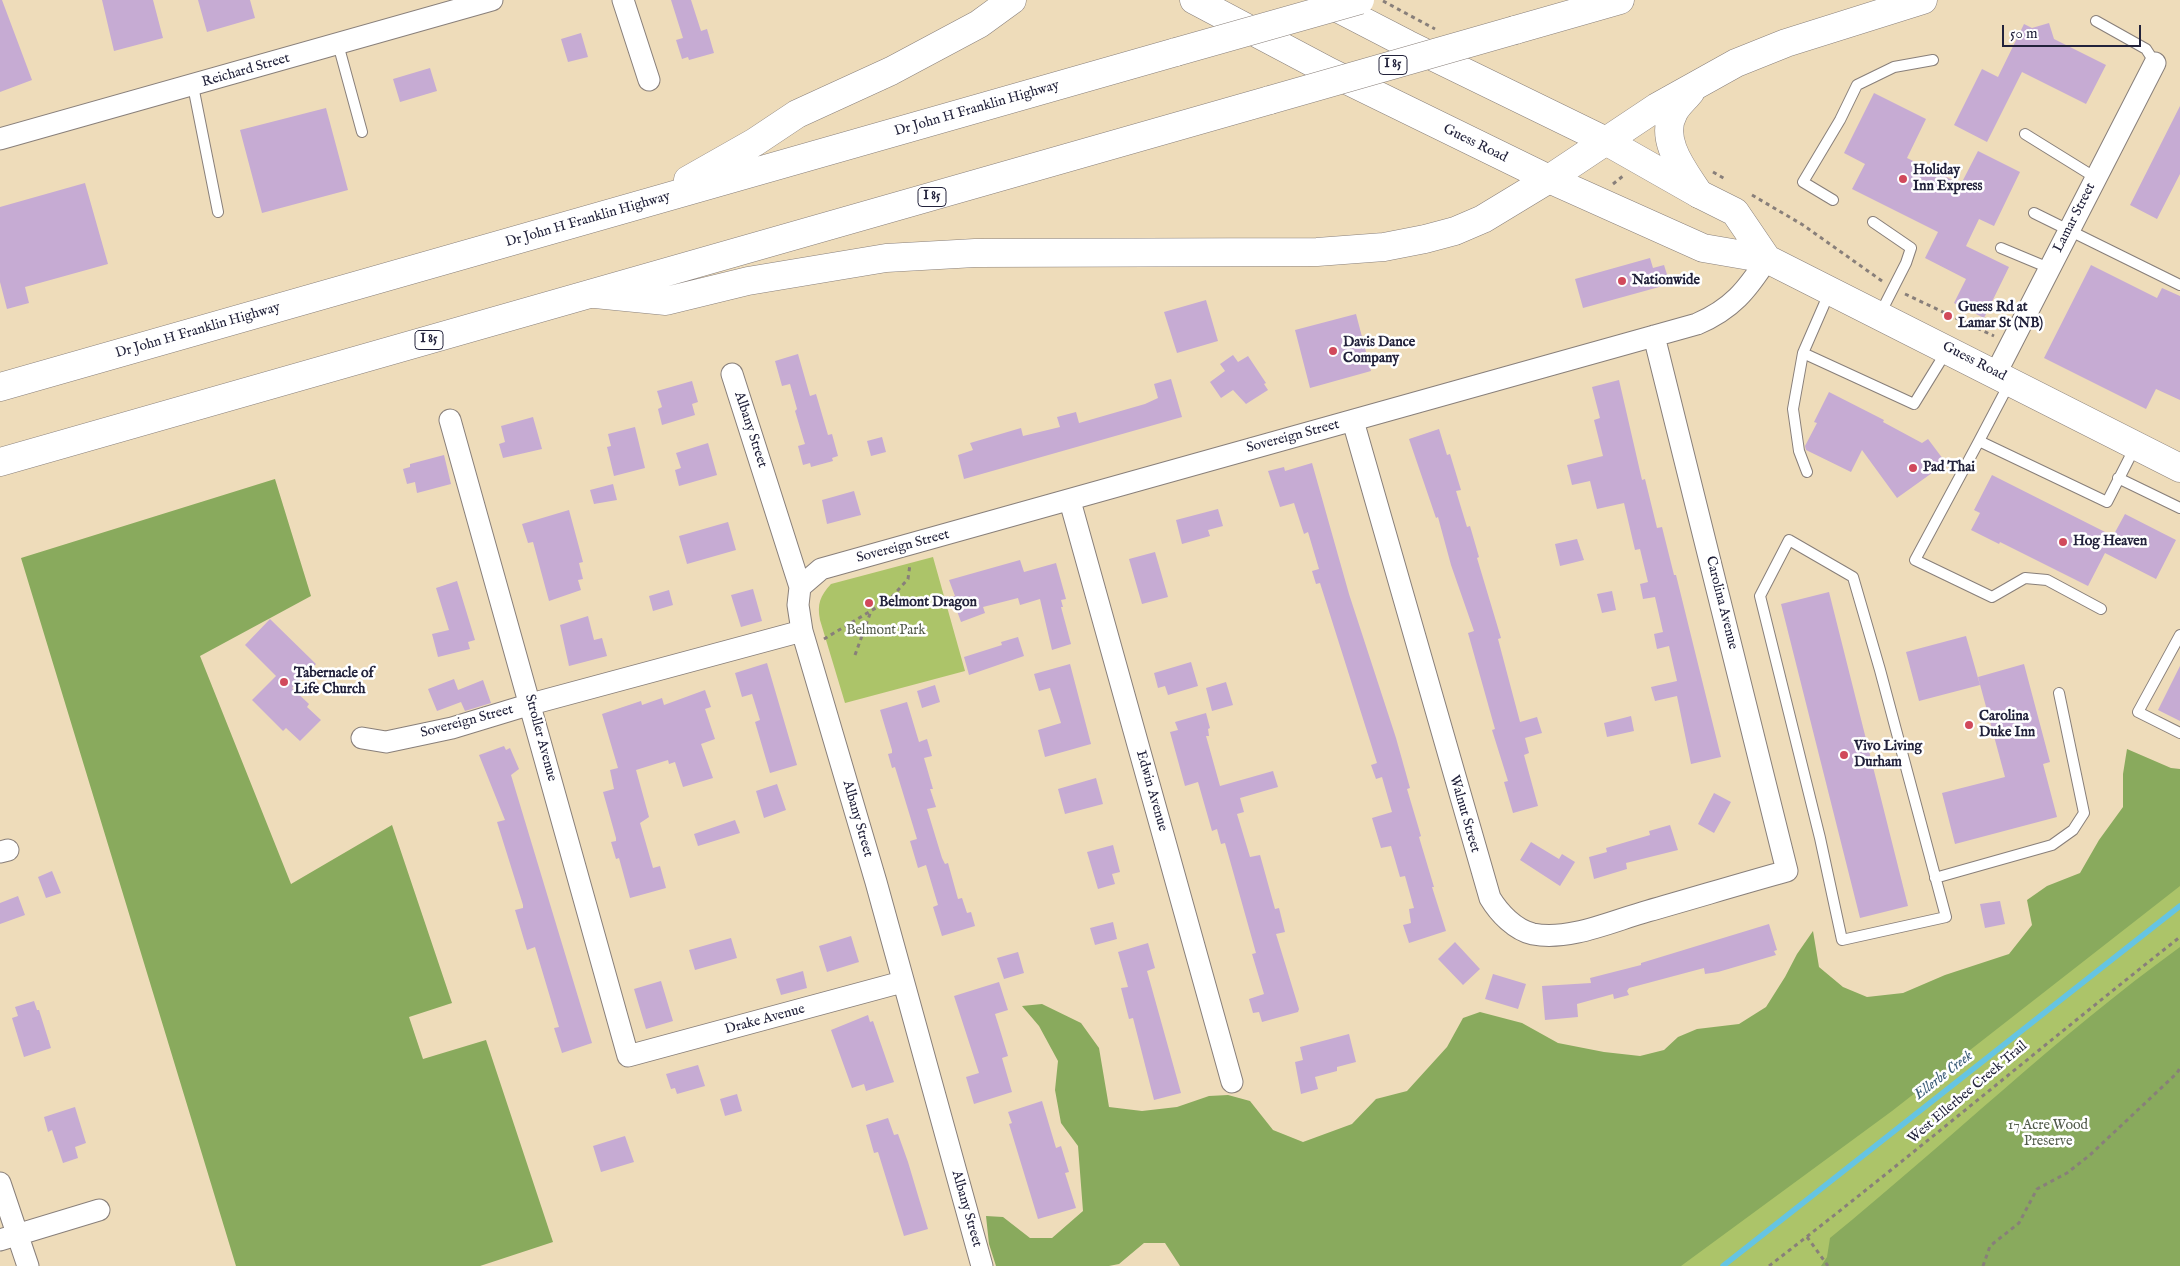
<!DOCTYPE html>
<style>
body{margin:0}
#map{position:relative;width:2180px;height:1266px;overflow:hidden;background:#eedcba;font-family:"IM FELL English",serif}
canvas{display:block}
.scale{position:absolute;left:2002px;top:25px;width:139px;height:22px;box-sizing:border-box;border:2px solid #22223b;border-top:0;padding-left:6px;font-size:15px;line-height:18px;white-space:nowrap;color:#22223b;-webkit-text-stroke:4px #fff;paint-order:stroke}
</style>
<div id="map">
<canvas width="2180" height="1266"></canvas>
<div class="scale">50 m</div>
</div>
<script>
const context = document.querySelector('canvas').getContext('2d');
context.lineJoin = 'round';
function fill(path, color) {
  context.fillStyle = color;
  context.fill(path, 'evenodd');
}
function trace(path, color, width, dash) {
  context.strokeStyle = color;
  context.lineWidth = width;
  context.lineCap = dash ? 'butt' : 'round';
  context.setLineDash(dash || []);
  context.stroke(path);
}
function write(font, color, halo, rows, align = 'center') {
  context.font = font + ' "IM FELL English",serif';
  context.lineWidth = 5;
  context.setLineDash([]);
  context.textBaseline = 'middle';
  context.strokeStyle = halo;
  context.fillStyle = color;
  for (const [text, x, y, turn = 0] of rows) {
    context.save();
    context.translate(x, y);
    context.rotate((+turn || 0) * Math.PI / 180);
    context.textAlign = isNaN(turn) ? turn : align;
    if (halo) context.strokeText(text, 0, 0);
    context.fillText(text, 0, 0);
    context.restore();
  }
}
const green = new Path2D(`
 M933,557l32,114 -120,32 -25,-83c-3,-16 0,-24 11,-36z
 M2180,856v410h-828l508,-150z`);
const forest = new Path2D(`
 M275,479l36,117 -111,60 91,228 101,-59 60,178 -43,14 14,42 63,-19 67,202 -73,24h-244l-215,-708z
 M2127,749l44,19 9,1v117l-288,225 -211,155h-501l-15,-23h-21l-25,21 -10,2h-113l-7,-22 -3,-28 17,1 27,21h22l31,-27 -5,-65 -17,-23 -6,-33 3,-29 -19,-35 -17,-20 20,-2 39,19 18,25 10,59 33,4 35,-4 32,-11 19,-1 22,6 23,29 30,12 49,-18 24,-25 31,-8 40,-44 16,-29 17,-6 42,11 36,20 46,9 36,4 24,-6 14,-13 19,-8 42,-5 27,-17 19,-30 12,-23 16,-23 6,36 24,20 24,10 36,-4 42,-18 64,-21 23,-29 -5,-25 20,-14 33,-13 19,-33 24,-33v-33z
 M2180,947v319h-359l6,-9 3,-19c118,-96 227,-202 350,-291z`);
const stream = new Path2D(`
 M1723,1266l457,-360`);
const building = new Path2D(`
 M0,0h2l30,80 -32,12z
 M102,0h51l10,38 -49,13z
 M198,0h52l5,18 -48,14z
 M671,0h20l10,31 6,-2 7,24 -25,7 -1,-3 -6,2 -6,-19 7,-2z
 M2049,23l5,16 52,26 -20,39 -64,-32 -35,70 -33,-17 28,-56 16,8 26,-53 8,4z
 M581,33l7,24 -20,5 -7,-23z
 M430,68l7,23 -37,11 -7,-23z
 M1874,93l52,26 -19,39 54,26 17,-33 42,21 -26,54 -15,-7 -13,27 43,21 -25,51 -30,-15 12,-24 -41,-21 13,-26 -86,-43 13,-25 -21,-11z
 M2180,106v68l-23,45 -27,-14z
 M326,108l22,82 -86,23 -22,-83z
 M85,183l23,81 -83,23 4,16 -22,6 -7,-27v-75z
 M1650,258l3,10 11,-3 6,19 -87,24 -8,-29z
 M2091,265l66,33 5,-10 18,8v104l-24,-11 -10,20 -102,-51z
 M1206,300l12,41 -41,12 -13,-41z
 M1356,314l15,57 -61,17 -15,-58z
 M798,354l12,42 6,-2 12,41 4,-1 6,22 -6,2 1,3 -22,6 -1,-4 -7,2 -5,-19 7,-2 -1,-3 -9,-30 2,-2 -7,-25 -8,2 -7,-25z
 M1233,355l5,7 10,-6 18,27 -2,1 4,6 -22,14 -13,-14 -12,8 -11,-16 15,-11 -5,-7z
 M1171,379l11,38 -218,62 -6,-24 15,-5 -3,-7 51,-15 2,8 37,-9 -3,-10 19,-5 3,11 66,-19 13,-6 -4,-14z
 M1619,380l23,100 3,-1 12,49 5,-1 12,48h2l45,182 -30,7 -14,-68 -22,5 -4,-14 26,-6 -8,-35 -12,3 -3,-15 9,-2 -8,-35 -12,2 -3,-15 8,-2 -8,-33 -5,1 -11,-47 -27,6 -7,-28 -18,4 -5,-20 36,-9 -9,-36 6,-2 -8,-31z
 M692,381l6,21 -6,2 3,11 -33,10 -4,-16 4,-2 -5,-16z
 M1829,392l55,28 -1,2 39,21 6,-4 18,24 -49,35 -35,-48 -11,22 -45,-22 -1,-4 12,-23 -3,-1z
 M533,417l9,32 -39,9 -4,-14 6,-2 -4,-16z
 M635,427l10,41 -31,8 -7,-29 4,-1 -3,-12z
 M1439,429l8,26 3,-1 11,36 -5,1 11,36 3,-1 9,31 -2,1 24,80 -3,1 22,83 17,-5 5,16 -17,5 4,15 -5,2 14,51 -25,7 -9,-31 4,-1 -16,-51 3,-1 -27,-96 6,-2 -23,-66 -13,-48 -2,1 -27,-79z
 M882,437l4,15 -15,4 -4,-15z
 M708,443l9,32 -38,11 -4,-16 6,-2 -5,-15z
 M444,455l7,29 -34,9 -2,-11 -8,2 -4,-15 7,-2v-3z
 M1312,463l37,131 47,144 14,50 -3,1 14,47 -2,1 15,50h-2l14,44 -37,12 -6,-18 8,-2 -2,-14 5,-1 -9,-32 -5,1 -9,-31 -10,2 -9,-30 20,-6 -10,-35 -6,2 -5,-14 6,-2 -57,-180 -4,1 -4,-13 7,-2 -11,-37 -4,2 -10,-31 -14,4 -12,-36 16,-4 1,4z
 M1992,475l121,61 12,-22 51,26 -20,39 -51,-26 -17,33 -88,-44 -1,2 -28,-14 9,-17 -6,-3z
 M613,484l4,16 -23,4 -4,-14z
 M854,491l7,24 -34,9 -5,-24z
 M1218,509l5,17 -15,4 2,6 -28,8 -6,-24z
 M569,510l14,52 -4,1 4,16 -5,1 3,10 -32,11 -16,-59 -5,1 -6,-19z
 M728,522l8,28 -49,14 -8,-28z
 M1577,539l7,21 -24,6 -5,-22z
 M1155,552l13,45 -26,7 -13,-45z
 M1020,560l4,12 32,-9 10,36 -5,1 2,7h-2l10,37 -19,6 -12,-51 -20,6 -2,-7 -35,9 2,6 -24,9 -9,-25 3,-1 -6,-16z
 M457,581l18,59 -7,2 2,7 -32,8 -6,-23 17,-4 -13,-42z
 M753,589l9,32 -21,6 -10,-32z
 M669,590l4,15 -20,6 -4,-15z
 M1612,591l4,19 -14,3 -5,-19z
 M1829,592l79,314 -48,12 -79,-314z
 M588,616l6,24 8,-2 5,18 -38,10 -9,-41z
 M270,619l46,45 -24,24 17,16 -2,3 14,13 -21,21 -14,-13 -3,3 -31,-31 24,-24 -31,-31z
 M1966,636l14,49 -61,16 -13,-49z
 M1018,637l6,19 -55,19 -5,-18 38,-12 -1,-3z
 M1191,662l7,24 -30,9 -3,-9 -7,2 -4,-15z
 M767,663l30,102 -27,8 -15,-51 5,-2 -8,-26 -10,3 -7,-24z
 M1070,664l21,80 -46,13 -7,-27 23,-7 -11,-35 -11,3 -5,-17z
 M2024,664l26,98 -7,2 14,53 -102,27 -13,-51 63,-16 -27,-100z
 M2180,666v55l-22,-11z
 M454,679l4,11 25,-10 8,23 -26,8 -4,-9 -24,9 -9,-22z
 M1226,682l7,23 -21,6 -6,-23z
 M935,685l5,17 -18,6 -5,-17z
 M705,690l6,17 -6,2 10,30 -14,5 12,34 -30,9 -8,-25 -6,2 -1,-4 -32,10 13,47 -9,6 13,45 7,-2 6,22 -36,10 -11,-40 -3,1 -5,-17 5,-1v-3l-13,-46 11,-3 -4,-19 8,-2 -16,-54 39,-13 1,4 20,-7 2,7z
 M907,702l12,40 8,-3 5,17 -8,2 9,31h-3l6,18 -9,2 15,49 3,6 3,-1 10,36 4,-1 5,15 4,-1 4,14 -33,10 -9,-29 5,-2 -12,-40 -8,3 -8,-27 7,-2 -22,-72 -3,1 -4,-14 4,-1v-3l-12,-40z
 M1206,713l4,15 -2,1 1,7h-3l14,50 53,-15 5,16 -38,11 4,14 -7,2 13,43 10,-2 15,54 4,-1 6,24 -9,2 23,75 -1,3 -36,10 -3,-10 -6,1 -4,-14 15,-5 -12,-40 4,-1 -31,-110 -4,1 -4,-15 -5,2 -14,-49 -13,4 -15,-54 8,-2 -3,-8z
 M1631,716l3,15 -27,6 -3,-14z
 M504,746l2,4 4,-2 9,21 -8,6 81,268 -30,10 -8,-25 5,-1 -24,-80 -8,3 -12,-40 8,-2v-3l-26,-83 8,-2 -26,-65z
 M1096,778l7,26 -38,10 -7,-25z
 M777,784l9,26 -22,8 -8,-27z
 M1714,793l17,9 -17,31 -16,-9z
 M735,820l5,13 -42,13 -4,-12z
 M1670,825l8,25 -52,13 1,6 -33,10 -5,-22 18,-5 -1,-4 44,-13 -1,-4z
 M1531,842l28,17 3,-5 13,8 -15,24 -40,-26z
 M1113,845l7,27 -8,2 3,10 -17,5 -11,-37z
 M52,871l9,22 -15,5 -8,-21z
 M18,896l7,19 -25,9v-21z
 M2000,901l5,23 -20,4 -5,-24z
 M1113,922l4,17 -22,6 -5,-17z
 M1769,924l8,26 -3,1 2,4 -58,17 -13,2 -1,-6 -75,20 -2,3 2,4 -15,4 -1,-5 -36,10 1,13 -33,3 -3,-34 49,-3 -1,-5 51,-13v-2z
 M851,936l8,26 -32,10 -8,-26z
 M731,938l6,20 -42,12 -6,-20z
 M1455,942l25,27 -17,16 -25,-26z
 M1148,943l7,25 -8,3 34,122 -27,7 -21,-82 -4,1 -8,-31 7,-1 -10,-35z
 M1018,952l6,21 -20,6 -7,-21z
 M803,971l4,17 -26,7 -5,-16z
 M1493,974l33,10 -8,25 -33,-10z
 M661,981l12,40 -27,8 -12,-40z
 M999,982l9,28 -13,4 13,42 -6,2 10,34 -38,12 -8,-27 13,-4 -25,-77z
 M34,1001l3,9h2l12,38 -27,9 -12,-39 6,-2 -3,-9z
 M868,1015l2,7 3,-1 21,61 -28,9 -2,-7 -12,4 -21,-58z
 M1349,1034l7,28 -19,5v4l-22,6 3,12 -17,5 -6,-32 8,-2 -3,-13z
 M698,1065l7,21 -28,8 -2,-6 -4,1 -5,-15z
 M737,1094l5,17 -17,5 -5,-17z
 M1042,1101l14,47 5,-2 8,26 -4,1 11,35 -38,11 -29,-95 3,-1 -4,-11z
 M75,1107l11,36 -11,4 3,11 -15,5 -11,-33 -4,2 -4,-15z
 M888,1118l6,17 4,-1 10,28 20,67 -24,7 -26,-84 -4,1 -8,-28z
 M625,1136l9,26 -33,10 -8,-26z`);
const path = new Path2D(`
 M1383,1l52,28
 M1713,172l12,7
 M1613,184l10,-8
 M1752,195l51,30 79,56
 M1905,294l89,42
 M824,639l65,-39 19,-21 2,-15
 M855,655l16,-44
 M1807,1237l21,29
 M1769,1266c139,-107 273,-220 411,-329
 M1983,1266l7,-20 29,-23 18,-34 30,-16 23,-18 87,-82 3,-5`);
const service = new Path2D(`
 M2096,21l50,28 9,14
 M338,44l24,88
 M193,86l25,126
 M2025,134l71,44
 M1833,200l-30,-18 37,-62 17,-35 37,-18 39,-7
 M2034,213l146,72
 M1873,222l38,26 -5,15 -26,51
 M2001,248l48,20
 M1803,353l111,51 32,-52
 M2009,384l-30,57 128,61 28,-55
 M1979,441l-64,119 77,37 33,-19 22,2 54,29
 M1807,472l-8,-21 -6,-42 10,-56 27,-62
 M2118,478l62,30
 M1789,540l64,37 27,93 66,247 -104,23 -22,-102 -60,-242z
 M2180,635l-42,77 42,21
 M1935,878l117,-33 21,-15 11,-17 -25,-120`);
const minor = new Path2D(`
 M623,0l26,80
 M0,139l492,-139
 M1996,373l159,-310
 M732,374l68,213 -2,18 4,26 74,251 106,384
 M450,420l178,636 274,-74
 M1353,421l137,477c9,15 25,32 43,36 37,7 79,-13 115,-23 46,-13 92,-27 139,-40l-133,-535
 M1070,501l162,581
 M800,587l21,-18 876,-245c35,-15 50,-34 70,-65
 M362,738l24,4 66,-14 79,-24 271,-73
 M0,852l8,-2
 M0,1183l28,83
 M0,1240l99,-30`);
const secondary = new Path2D(`
 M1194,0l136,72 219,107 154,69 64,11 413,209
 M1322,0l85,44 197,96 95,54 36,18 32,47`);
const motorway = new Path2D(`
 M1515,30l105,-30
 M1691,91c-5,7 -13,13 -17,21 -16,28 11,60 25,82
 M688,180l67,-38 42,-28 94,-43 88,-47 33,-24
 M595,294l71,7 82,-20 138,-23 89,-5 342,-1 67,-5 41,-8 30,-8 28,-12 66,-40 108,-72 79,-44 50,-20 137,-43
 M0,387l1176,-335
 M0,462l1270,-362`);
const motorwayBridge = new Path2D(`
 M1176,52l184,-52
 M1270,100l245,-70`);
const markers = [
 [1903,179,5,"#d1495b"],
 [1622,281,5,"#d1495b"],
 [1948,316,5,"#d1495b"],
 [1333,351,5,"#d1495b"],
 [1913,468,5,"#d1495b"],
 [2063,542,5,"#d1495b"],
 [869,603,5,"#d1495b"],
 [284,682,5,"#d1495b"],
 [1969,725,5,"#d1495b"],
 [1844,755,5,"#d1495b"]
];
const shields = [
 [1393,65,28],
 [932,197,28],
 [429,340,28]
];
const shieldNames = [
 ["I 85",1393,65],
 ["I 85",932,197],
 ["I 85",429,340]
];
const streetNames = [
 ["Reichard Street",246,71,-16],
 ["Dr John H Franklin Highway",977,109,-16],
 ["Guess Road",1475,144,26],
 ["Lamar Street",2075,218,-63],
 ["Dr John H Franklin Highway",588,220,-16],
 ["Dr John H Franklin Highway",198,331,-16],
 ["Guess Road",1974,362,27],
 ["Albany Street",750,430,72],
 ["Sovereign Street",1293,437,-15],
 ["Sovereign Street",903,547,-15],
 ["Carolina Avenue",1721,603,76],
 ["Sovereign Street",467,722,-15],
 ["Stroller Avenue",540,738,75],
 ["Edwin Avenue",1151,791,74],
 ["Walnut Street",1464,814,74],
 ["Albany Street",857,819,74],
 ["Drake Avenue",765,1020,-15],
 ["West Ellerbee Creek Trail",1968,1093,-40],
 ["Albany Street",966,1209,74]
];
const poiNames = [
 ["Holiday",1913,171],
 ["Inn Express",1913,187],
 ["Nationwide",1632,281],
 ["Guess Rd at",1958,308],
 ["Lamar St (NB)",1958,324],
 ["Davis Dance",1343,343],
 ["Company",1343,359],
 ["Pad Thai",1923,468],
 ["Hog Heaven",2073,542],
 ["Belmont Dragon",879,603],
 ["Tabernacle of",294,674],
 ["Life Church",294,690],
 ["Carolina",1979,717],
 ["Duke Inn",1979,733],
 ["Vivo Living",1854,747],
 ["Durham",1854,763]
];
const parkNames = [
 ["Belmont Park",886,631],
 ["17 Acre Wood",2048,1126],
 ["Preserve",2048,1142]
];
const waterNames = [
 ["Ellerbe Creek",1944,1076,-38]
];
fill(green, '#acc469');
fill(forest, '#89aa5d');
trace(stream, '#65c4e3', 5.5);
fill(building, '#c6abd3');
trace(service, '#887f7a', 12);
trace(minor, '#887f7a', 23);
trace(secondary, '#887f7a', 29);
trace(motorway, '#887f7a', 29);
trace(path, '#887f7a', 3, [4, 4]);
trace(service, '#fff', 10);
trace(minor, '#fff', 21);
trace(secondary, '#fff', 28);
trace(motorway, '#fff', 28);
trace(motorwayBridge, '#887f7a', 29, []);
trace(motorwayBridge, '#fff', 28);
for (const [x, y, r, color] of markers) {
  const dot = new Path2D();
  dot.arc(x, y, r, 0, 2 * Math.PI);
  context.fillStyle = color;
  context.fill(dot);
  trace(dot, '#fff', 2);
}
for (const [x, y, w] of shields) {
  const box = new Path2D();
  box.roundRect(x - w / 2, y - 9.5, w, 19, 4);
  context.fillStyle = '#fff';
  context.fill(box);
  trace(box, '#22223b', 1);
}
write('bold 12px', '#22223b', null, shieldNames);
write('14px', '#22223b', '#fff', streetNames);
write('bold 14px', '#22223b', '#fff', poiNames, 'left');
write('14px', '#525b4b', '#fff', parkNames);
write('italic 15px', '#395b76', '#fff', waterNames);
</script>
